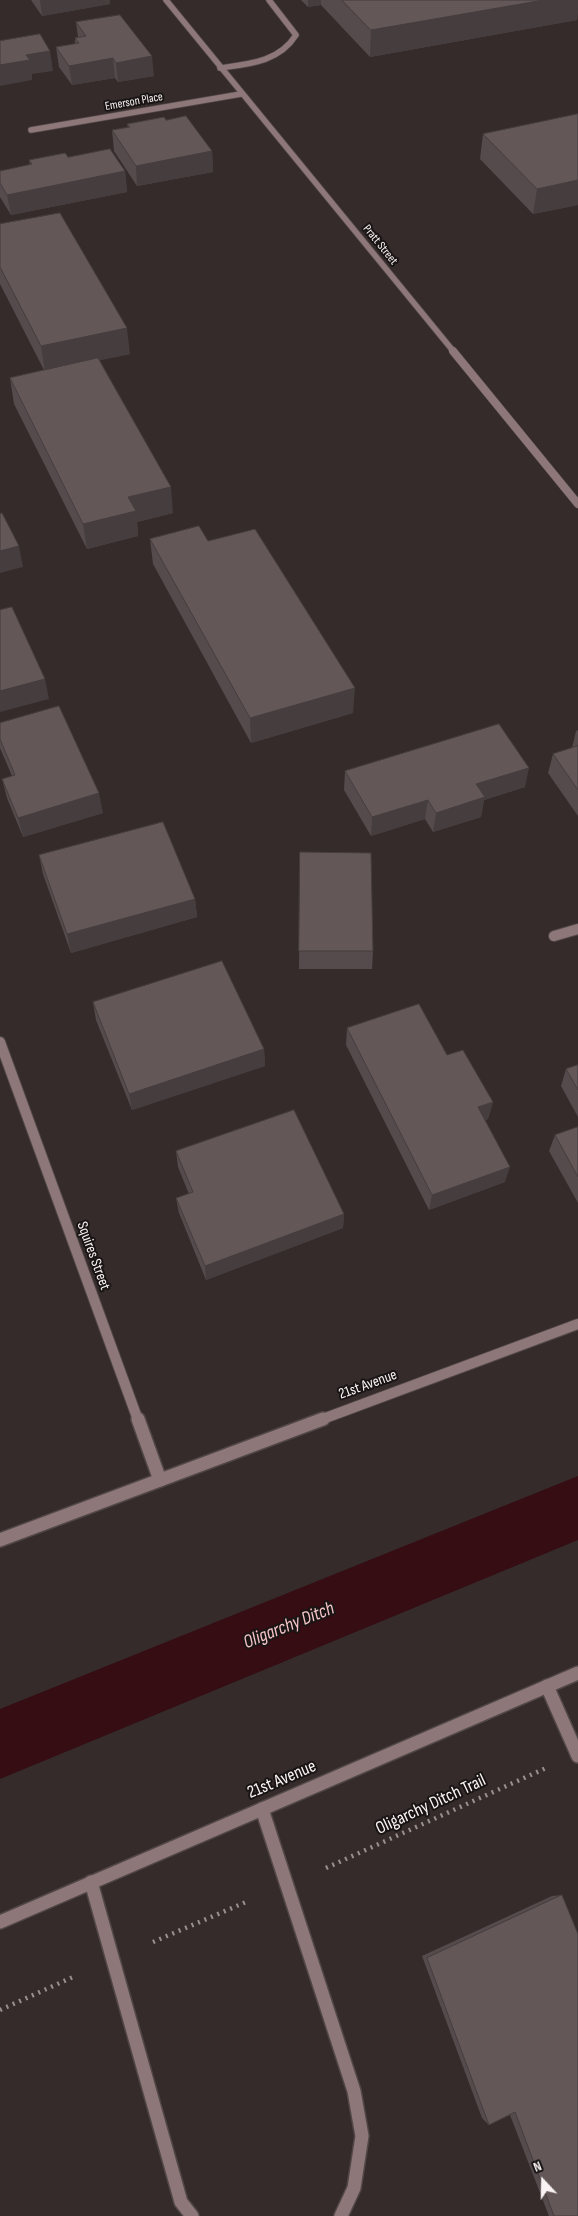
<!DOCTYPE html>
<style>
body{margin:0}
#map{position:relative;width:578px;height:2216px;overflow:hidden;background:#352b2b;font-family:"Sofia Sans Condensed",sans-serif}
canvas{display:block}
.north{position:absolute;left:518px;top:2156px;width:50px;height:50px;-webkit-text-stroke:4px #191515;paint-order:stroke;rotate:339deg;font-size:14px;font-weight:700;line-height:20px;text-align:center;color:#faf3f3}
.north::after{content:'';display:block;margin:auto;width:18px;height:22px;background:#faf3f3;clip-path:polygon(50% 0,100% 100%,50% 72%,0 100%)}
</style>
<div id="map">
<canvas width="578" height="2216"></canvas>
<div class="north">N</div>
</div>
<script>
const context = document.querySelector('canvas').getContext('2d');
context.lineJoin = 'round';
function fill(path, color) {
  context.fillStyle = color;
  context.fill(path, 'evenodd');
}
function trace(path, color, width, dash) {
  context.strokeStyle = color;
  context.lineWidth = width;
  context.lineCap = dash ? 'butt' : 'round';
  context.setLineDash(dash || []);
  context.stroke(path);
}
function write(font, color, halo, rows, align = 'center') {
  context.font = font + ' "Sofia Sans Condensed",sans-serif';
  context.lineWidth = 4;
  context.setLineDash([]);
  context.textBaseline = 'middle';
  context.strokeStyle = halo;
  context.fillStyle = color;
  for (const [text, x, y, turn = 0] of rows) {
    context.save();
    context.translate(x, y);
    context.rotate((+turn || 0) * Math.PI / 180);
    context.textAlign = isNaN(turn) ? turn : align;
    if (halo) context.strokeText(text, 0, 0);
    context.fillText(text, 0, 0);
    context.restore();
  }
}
const canal = new Path2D(`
 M578,1476v64l-578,239v-70z`);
const path = new Path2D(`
 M326,1868l220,-100
 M153,1942l93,-40
 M0,2010l73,-33`);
const serviceFar1 = new Path2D(`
 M220,68c29,-4 59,-6 76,-33l-27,-35`);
const service = new Path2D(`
 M547,1686l31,70
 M262,1809l92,282 8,45 -8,52 -13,28
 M91,1882l90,320 11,14`);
const minorFar3 = new Path2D(`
 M166,0l288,352
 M31,130l210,-36`);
const minorFar2 = new Path2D(`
 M453,351l125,153`);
const minorFar1 = new Path2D(`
 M554,936l24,-7
 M0,1042l138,378`);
const minor = new Path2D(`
 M138,1419l22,61`);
const tertiaryFar1 = new Path2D(`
 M320,1420l258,-96`);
const tertiary = new Path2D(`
 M0,1540l323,-121
 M0,1922l578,-249`);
const wall = new Path2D(`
 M31,0h79v4l-68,12z
 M301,0h277l-1,20 -207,37 -49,-52 -13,2z
 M76,22l78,54 -36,6 -3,-4 -43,7 -13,-18 -3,-20 19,-3v-6l3,-1z
 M578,114v91l-45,9 -53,-55 3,-25z
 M166,120l46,31 1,21 -76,14 -23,-35 -2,-21 16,-2 -1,-4z
 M68,157l57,14 2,21 -116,23 -11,-18v-26l30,-6 -1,-5z
 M0,224l130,130 -30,6 73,153 -36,9 1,14 -51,13 -73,-145 -4,-26 34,-8 -44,-86z
 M150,539l58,2 145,172 -102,30 -98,-179z
 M0,723l103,90 -80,24 -16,-39 -5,-19 10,-3 -12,-28z
 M578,730v86l-30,-43 5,-19 19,-6 4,-17z
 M345,771l180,16 -41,13 -3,17 -48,15 -8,-13 -54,17 -27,-46z
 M300,852l73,99 -1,18h-73z
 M39,855l156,44 2,18 -126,36 -28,-79z
 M93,1002l171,47 1,17 -133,44 -36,-90z
 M347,1028l100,27 46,47 -5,17 -3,1 20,62 -76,28 -83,-165z
 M578,1065v52l-17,-31 5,-17z
 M578,1127v76l-29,-52 6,-16z
 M176,1151l168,63 -1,14 -137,52 -27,-67 -3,-15 13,-4 -11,-27z
 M562,1895l16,321h-29l-39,-101 -21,10 -7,-7 -60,-162 130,-60z`);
const shadedWall = new Path2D(`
 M40,0h70v4l-68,12z
 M308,0h13v5l-13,2z
 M544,0h34v13l-1,7 -207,37 1,-27z
 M50,51l3,20 -21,3v6l-32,6v-21l26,-10z
 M152,56l2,20 -36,6 -2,-19z
 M113,58l2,20 -43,7 -3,-19z
 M212,151l1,21 -76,14 -1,-20z
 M125,171l2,21 -116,23 -4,-20z
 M578,180v25l-45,9 4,-25z
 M127,328l3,26 -85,18 -4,-26z
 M171,487l2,26 -36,9 1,14 -51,13 -4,-25 45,-27z
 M19,546l4,21 -23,6v-22z
 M45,679l4,20 -49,13v-21z
 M355,688l-2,25 -102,30 -1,-25z
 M529,768l-4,19 -41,13 -3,17 -48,15 3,-19 40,-29z
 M99,793l4,20 -80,24 -5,-19z
 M428,800l-3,19 -54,17 1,-19z
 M195,899l2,18 -126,36 -4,-19z
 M264,1049l1,17 -133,44 -3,-16z
 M493,1102l-5,17 -14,5 4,-17z
 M510,1167l-5,15 -76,28 3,-15z
 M344,1214l-1,14 -137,52 -1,-14z`);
const building = new Path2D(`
 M342,0h202l-173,30z
 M120,15l32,41 -36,7 -3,-5 -44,8 -13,-19 23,-4 -4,-5 11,-2 -10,-14z
 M40,34l10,17 -24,4 4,5 -30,5v-24z
 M578,114v66l-41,9 -54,-55z
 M186,116l26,35 -76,15 -24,-36 18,-3 -3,-3 37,-7 2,3z
 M110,149l15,22 -118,24 -7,-12v-12l32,-7 -3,-4 36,-7 3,4z
 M60,213l67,115 -86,18 -41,-79v-43z
 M98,358l73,129 -43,10 8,14 -53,13 -73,-146z
 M2,513l17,33 -19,5v-37z
 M199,526l9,15 47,-12 100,159 -105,30 -100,-179z
 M12,607l33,72 -45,12v-81z
 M59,706l40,87 -81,25 -16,-39 13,-4 -15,-36v-16z
 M499,724l30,44 -53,16 9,13 -49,16 -8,-13 -56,17 -27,-46z
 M578,746v44l-25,-36z
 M163,822l32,77 -128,35 -28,-79z
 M300,852l71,1 2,98h-74z
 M222,961l42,88 -135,45 -36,-92z
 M419,1004l28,51 16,-5 30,52 -15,5 32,60 -78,28 -85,-167z
 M578,1065v25l-12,-21z
 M294,1110l50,104 -139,52 -29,-68 17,-6 -17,-41z
 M578,1127v50l-23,-42z
 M562,1895l16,39v282h-24l-39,-104 -26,13 -62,-167z`);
const farStreetnames = [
 ["Emerson Place",134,102,-10],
 ["Pratt Street",380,245,51]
];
const streetNames = [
 ["Squires Street",93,1256,70],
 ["21st Avenue",368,1385,-20]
];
const nearStreetnames = [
 ["21st Avenue",282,1780,-23],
 ["Oligarchy Ditch Trail",431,1805,-25]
];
const nearWaternames = [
 ["Oligarchy Ditch",289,1626,-22]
];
fill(canal, '#350d13');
trace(serviceFar1, '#514747', 7);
trace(service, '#514747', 16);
trace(minorFar3, '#514747', 7);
trace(minorFar2, '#514747', 9);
trace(minorFar1, '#514747', 12);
trace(minor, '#514747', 16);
trace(tertiaryFar1, '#514747', 12);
trace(tertiary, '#514747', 16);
trace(path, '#989090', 4.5, [2, 5]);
trace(serviceFar1, '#8e7778', 5.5);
trace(service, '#8e7778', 13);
trace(minorFar3, '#8e7778', 5.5);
trace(minorFar2, '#8e7778', 8);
trace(minorFar1, '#8e7778', 10);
trace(minor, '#8e7778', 13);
trace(tertiaryFar1, '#8e7778', 10);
trace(tertiary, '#8e7778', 13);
fill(wall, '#554b4c');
fill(shadedWall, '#453d3e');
fill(building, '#635758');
trace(building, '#453d3e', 1);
write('12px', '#faf3f3', '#191515', farStreetnames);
write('15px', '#faf3f3', '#191515', streetNames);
write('18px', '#faf3f3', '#191515', nearStreetnames);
write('italic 19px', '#f5c4c6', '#191515', nearWaternames);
</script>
